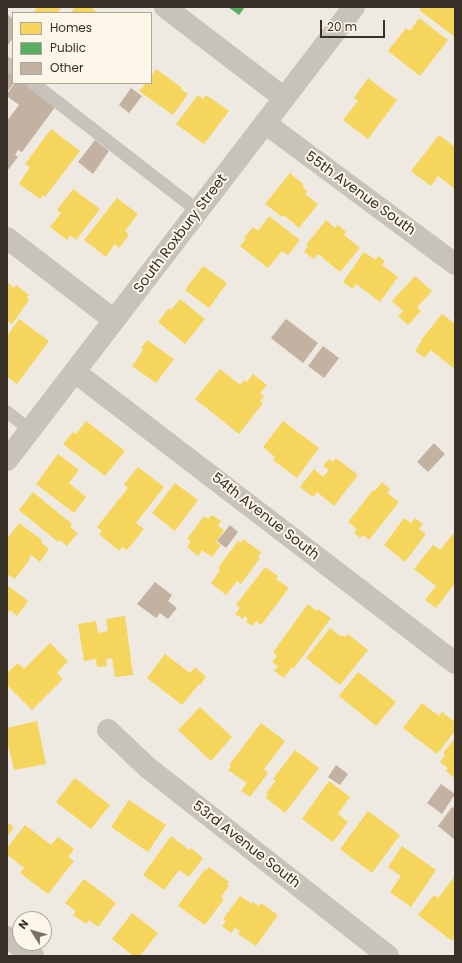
<!DOCTYPE html>
<style>
body{margin:0}
#map{position:relative;width:462px;height:963px;overflow:hidden;background:#eeeae1;font-family:Poppins,sans-serif}
canvas{display:block}
.frame{position:absolute;inset:0;border:8px solid #383027;pointer-events:none}
.legend{position:absolute;left:12px;top:12px;width:140px;height:72px;box-sizing:border-box;background:#fbf6e8;border:1px solid #ada79b;margin:0;padding:5px 7px;list-style:none;font-size:12px;color:#383027}
.legend li{display:flex;align-items:center;gap:8px;height:20px}
.legend b{width:20px;border:1px solid #ada79b}
.north{position:absolute;left:12px;top:911px;width:40px;height:40px;box-sizing:border-box;background:#fbf6e8;border:1px solid #ada79b;border-radius:50%;rotate:307deg;font-size:11px;font-weight:700;line-height:16px;text-align:center;color:#383027}
.north::after{content:'';display:block;margin:auto;width:14px;height:18px;background:#787168;clip-path:polygon(50% 0,100% 100%,50% 72%,0 100%)}
.scale{position:absolute;left:320px;top:20px;width:65px;height:18px;box-sizing:border-box;border:2px solid #383027;border-top:0;padding-left:5px;font-size:12px;line-height:14px;white-space:nowrap;color:#383027;-webkit-text-stroke:3px #fbf6e8;paint-order:stroke}
</style>
<div id="map">
<canvas width="462" height="963"></canvas>
<div class="frame"></div>
<ul class="legend">
<li><b style="height:11px;background:#f6d55c"></b>Homes</li>
<li><b style="height:11px;background:#5aae61"></b>Public</li>
<li><b style="height:11px;background:#c3b1a1"></b>Other</li>
</ul>
<div class="north">N</div>
<div class="scale">20 m</div>
</div>
<script>
const context = document.querySelector('canvas').getContext('2d');
context.lineJoin = 'round';
function fill(path, color) {
  context.fillStyle = color;
  context.fill(path, 'evenodd');
}
function trace(path, color, width, dash) {
  context.strokeStyle = color;
  context.lineWidth = width;
  context.lineCap = dash ? 'butt' : 'round';
  context.setLineDash(dash || []);
  context.stroke(path);
}
function write(font, color, halo, rows, align = 'center') {
  context.font = font + ' Poppins,sans-serif';
  context.lineWidth = 4;
  context.setLineDash([]);
  context.textBaseline = 'middle';
  context.strokeStyle = halo;
  context.fillStyle = color;
  for (const [text, x, y, turn = 0] of rows) {
    context.save();
    context.translate(x, y);
    context.rotate((+turn || 0) * Math.PI / 180);
    context.textAlign = isNaN(turn) ? turn : align;
    if (halo) context.strokeText(text, 0, 0);
    context.fillText(text, 0, 0);
    context.restore();
  }
}
const homes = new Path2D(`
 M37,7h25l-4,5 2,1h-27z
 M75,7h16l7,6h-27z
 M422,7h33v30l-36,-27z
 M419,18l29,22 -28,36 -32,-25 18,-23 4,3z
 M156,69l26,19 -1,1 7,5 -15,21 -34,-24 7,-8h5v-7z
 M368,78l29,22 -29,39 -25,-19 15,-19 -4,-3z
 M198,95l5,4 3,-4 23,16 -25,33 -28,-20z
 M51,129l29,22 -35,46 -2,-2 -3,4 -21,-15 11,-17 -5,-3z
 M439,135l16,12v42l-17,-13 -7,10 -20,-15z
 M290,173l14,12 -2,2 5,4 -2,3 13,10 -19,24 -15,-13 -2,2 -17,-13z
 M73,189l27,20 -24,31 -6,-5 -3,5 -17,-13 11,-14 -4,-3z
 M117,198l21,16 -13,17 4,4 -10,13 -4,-4 -9,13 -22,-17z
 M269,216l31,24 -12,15 -6,-4 -14,17 -28,-22 6,-7 -2,-1 9,-11 5,4z
 M326,220l9,8 3,-3 8,7 -2,3 16,13 -20,24 -22,-18 -4,5 -10,-7 4,-6 -2,-1z
 M364,252l12,8 2,-4 7,5 -3,4 16,12 -18,25 -24,-18 -3,5 -10,-7z
 M203,266l24,17 -18,25 -24,-18z
 M415,276l17,15 -15,16 4,4 -13,14 -10,-9 5,-5 -11,-10z
 M7,282l7,6 2,-3 13,10 -2,3 2,2 -17,24 -5,-3z
 M180,299l25,20 -20,25 -27,-22 11,-14 2,2z
 M442,314l13,10v42l-2,2 -22,-18 -7,8 -9,-7 7,-10 -1,-1z
 M19,319l30,22 -32,43 -10,-7v-41z
 M147,340l27,19 -18,24 -24,-17 8,-11 3,-6 -2,-1z
 M220,369l20,16 4,-5 3,2 6,-8 14,11 -7,8 4,3 -4,5 3,2 -24,31 -44,-35z
 M86,421l39,30 -20,25 -42,-32 10,-12 3,2z
 M283,421l36,27 -22,30 -24,-18 2,-3 -12,-10z
 M58,454l21,16 -10,13 17,14 -12,16 -38,-29z
 M336,458l22,17 -24,31 -17,-14 -4,5 -13,-10 14,-18 9,8 6,-7 -6,-4 6,-7 4,3z
 M138,467l26,20 -28,36 8,6 -17,21 -5,-3 -3,4 -20,-17 3,-3 -5,-4 31,-39 -4,-4z
 M382,482l8,7 -3,4 12,9 -30,38 -6,-5 -3,3 -6,-5 3,-4 -9,-7 25,-32 2,1z
 M175,483l23,17 -23,31 -23,-18z
 M33,492l39,32 -2,3 8,6 -11,13 -7,-6 -2,2 -39,-32z
 M212,515l9,6 -3,5 6,4 -8,12 5,3 -9,12 -10,-7 -4,6 -11,-9 4,-6 -4,-2 17,-23 4,3z
 M404,518l7,5 4,-5 8,6 -4,5 7,5 -21,28 -21,-17z
 M19,523l23,17 -1,2 8,7 -9,13 -9,-7 -2,3 1,1 -15,20 -8,-5v-35z
 M453,534l2,2v47l-19,25 -11,-8 11,-14 -22,-17 19,-24 7,5z
 M243,539l18,13 -3,5 2,1 -19,26 -4,-3 -11,14 -15,-12 9,-13 -2,-2 20,-27 2,2z
 M265,567l13,9 -2,3 13,9 -28,37 -5,-4 -4,5 -6,-4 2,-3 -3,-3 -2,3 -8,-5 5,-6 -4,-3z
 M7,585l21,16 -11,15 -7,-6 -3,4z
 M308,604l8,7 2,-2 13,9 -37,50 -2,-1 -8,11 -10,-7 4,-5 -6,-4 5,-6 -4,-4z
 M125,616l8,59 -18,2 -3,-19 -6,1 1,7 -10,1 -1,-8 -12,2 -6,-37 18,-3 2,12 10,-2 -2,-12z
 M330,628l10,8 1,-1 4,2 3,-3 20,16 -28,35 -34,-27z
 M50,643l18,18 -11,12 6,6 -31,31 -25,-25v-12l11,-10 6,6z
 M165,654l25,19 5,-6 11,10 -6,8 -1,-1 -17,21 -35,-27z
 M358,672l38,30 -20,24 -37,-30z
 M422,703l17,13 3,-4 13,10v9l-18,23 -34,-26z
 M200,707l32,30 -21,24 -33,-31z
 M37,721l9,43 -32,6 -7,-30v-12z
 M261,723l24,18 -21,28 4,4 -18,24 -9,-6 6,-8 -19,-13 3,-4 -2,-1z
 M455,738v39l-1,1 -8,-7 2,-3 -8,-6 5,-7 -2,-2z
 M295,750l24,18 -34,45 -19,-15 2,-3 -2,-2 10,-12 -3,-2z
 M75,778l35,27 -19,24 -35,-27z
 M329,781l21,16 -12,17 10,8 -15,20 -31,-23z
 M129,800l37,25 -18,27 -37,-25z
 M368,811l32,24 -28,38 -32,-24z
 M7,822l7,5 -7,10z
 M25,825l26,20 7,-8 16,12 -6,8 6,4 -26,33 -28,-21 4,-5 -17,-14v-6z
 M171,836l18,14 2,-2 12,10 -14,19 -10,-7 -15,20 -21,-15z
 M402,846l34,24 -25,37 -21,-15 11,-16 -13,-9z
 M209,867l20,15 -2,3 2,1 -8,11 3,2 -19,26 -27,-19 27,-37 1,2z
 M455,876v61l-3,4 -34,-26 16,-20 4,3z
 M84,879l32,24 -18,24 -9,-7 -3,4 -13,-9 3,-4 -11,-8z
 M240,896l12,8 1,-2 6,4 2,-3 17,12 -22,31 -18,-12 2,-3 -5,-3 -4,5 -9,-7 4,-5 -3,-2z
 M132,913l26,20 -18,23h-7l-21,-17z`);
const public = new Path2D(`
 M228,7h17l-6,8z`);
const building = new Path2D(`
 M7,14l6,5v19l-6,8z
 M7,70l6,5 1,8 -7,9z
 M15,83h10l31,23 -34,46 -4,-2 -3,5 3,2 -11,14v-50l12,-16 -12,-9v-2z
 M131,88l11,8 -13,17 -10,-8z
 M95,140l14,11 -16,23 -15,-12z
 M286,319l32,24 -15,20 -32,-25z
 M323,346l16,12 -15,20 -16,-12z
 M434,443l11,11 -17,18 -11,-10z
 M230,525l8,7 -12,16 -9,-7z
 M155,582l17,13 -4,6 9,7 -9,11 -8,-6 -4,5 -19,-14z
 M336,765l12,9 -8,11 -12,-8z
 M441,784l14,10 -13,20 -15,-11z
 M452,807l3,2v31l-17,-14z`);
const service = new Path2D(`
 M7,63l6,5
 M33,83l165,128
 M7,412l23,18`);
const minor = new Path2D(`
 M165,7l119,91
 M265,123l190,141
 M7,238l107,82
 M75,372l380,291
 M108,730l39,37 241,189
 M7,937l26,19`);
const tertiary = new Path2D(`
 M7,460l347,-453`);
const streetNames = [
 ["55th Avenue South",360,194,36],
 ["South Roxbury Street",181,234,-53],
 ["54th Avenue South",265,517,38],
 ["53rd Avenue South",246,845,38]
];
fill(homes, '#f6d55c');
fill(public, '#5aae61');
fill(building, '#c3b1a1');
trace(service, '#c7c2ba', 13);
trace(minor, '#c7c2ba', 22);
trace(tertiary, '#c7c2ba', 22);
write('14px', '#383027', '#fbf6e8', streetNames);
</script>
